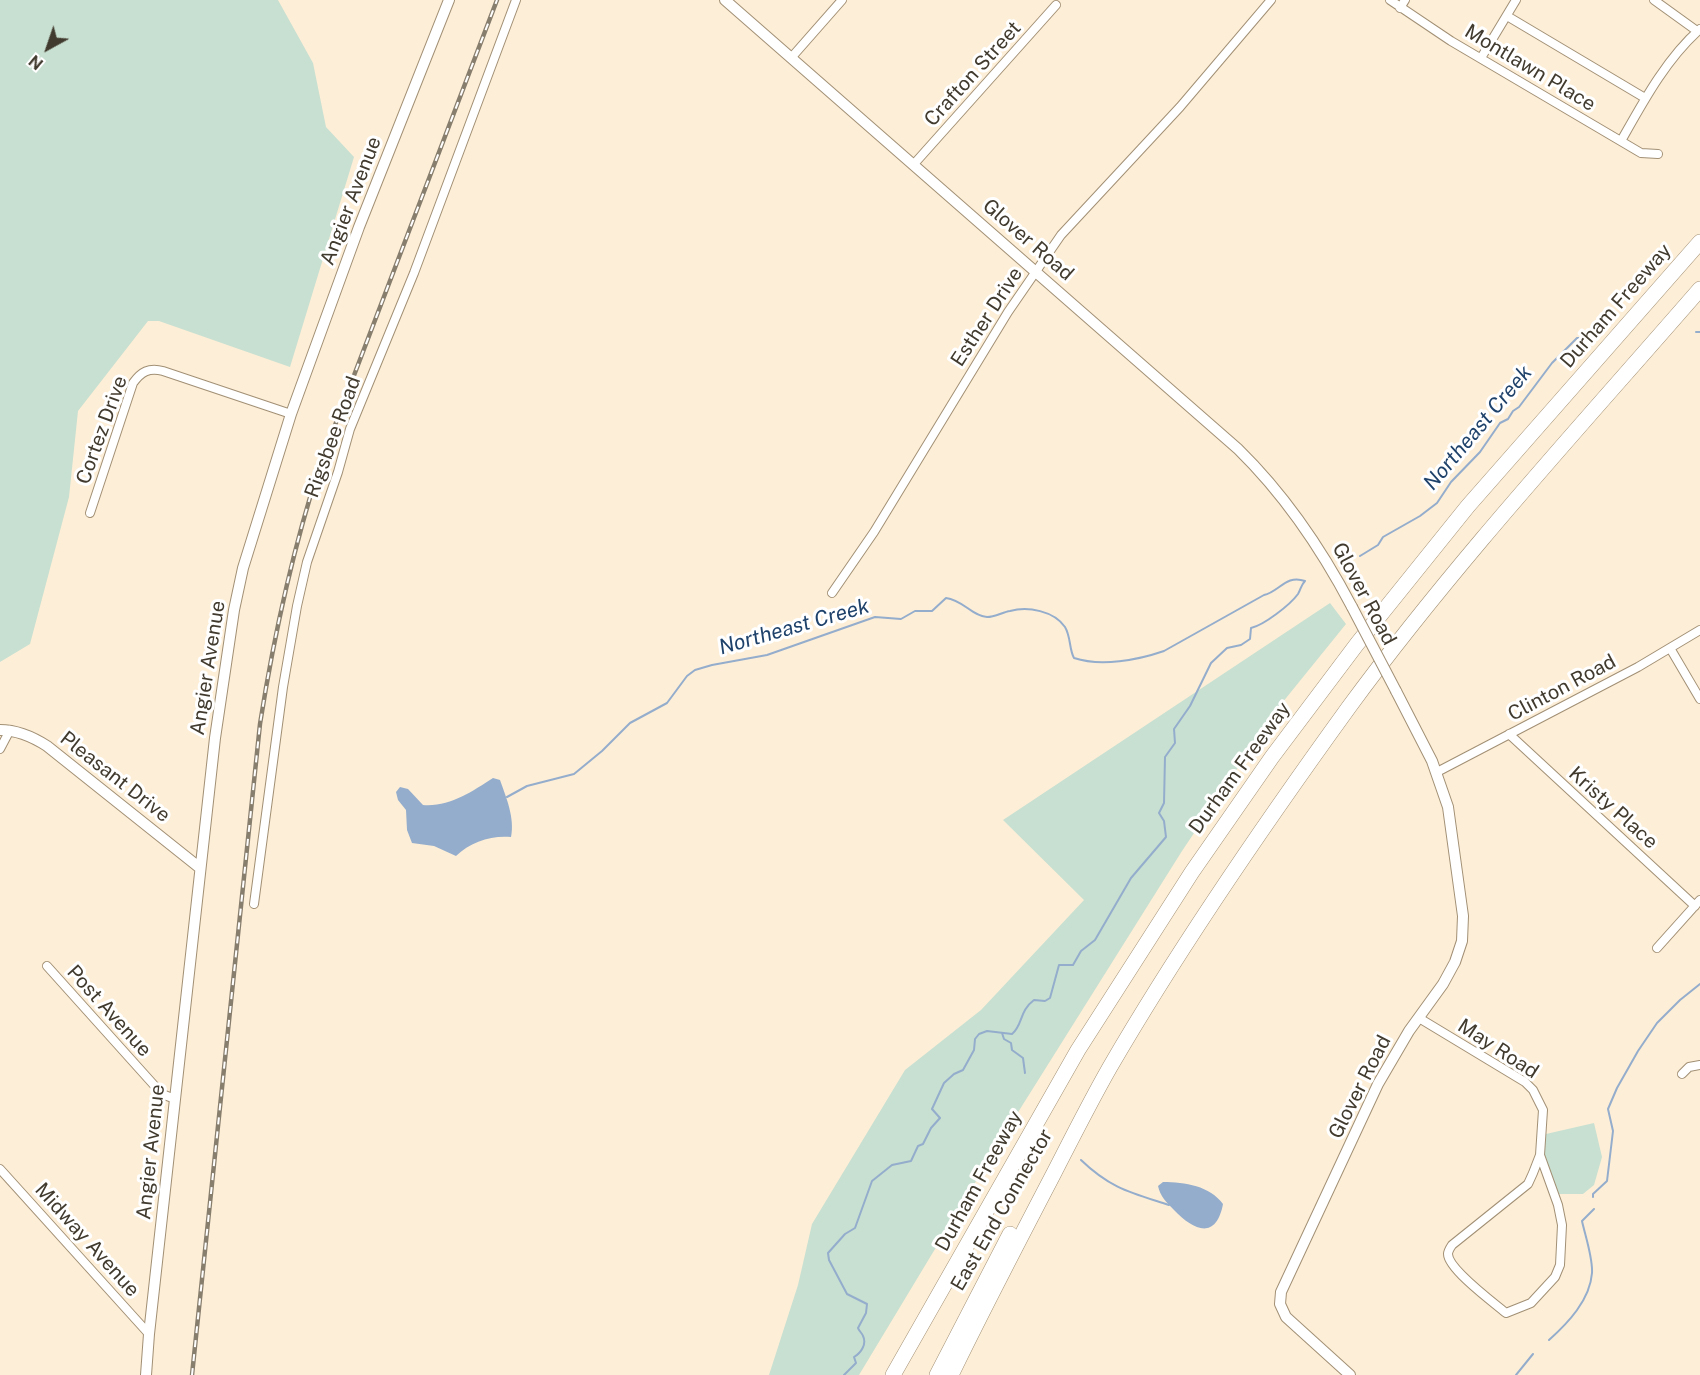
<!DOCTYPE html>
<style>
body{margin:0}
#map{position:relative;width:1700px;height:1375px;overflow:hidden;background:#fdeed7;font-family:"Public Sans",sans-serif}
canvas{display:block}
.north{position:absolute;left:18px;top:18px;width:60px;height:60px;-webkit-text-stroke:4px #fff;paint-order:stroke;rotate:220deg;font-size:16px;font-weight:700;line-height:24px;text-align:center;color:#413a2e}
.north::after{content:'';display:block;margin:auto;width:21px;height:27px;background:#413a2e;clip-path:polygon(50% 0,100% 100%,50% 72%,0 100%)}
</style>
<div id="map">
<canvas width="1700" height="1375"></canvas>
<div class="north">N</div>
</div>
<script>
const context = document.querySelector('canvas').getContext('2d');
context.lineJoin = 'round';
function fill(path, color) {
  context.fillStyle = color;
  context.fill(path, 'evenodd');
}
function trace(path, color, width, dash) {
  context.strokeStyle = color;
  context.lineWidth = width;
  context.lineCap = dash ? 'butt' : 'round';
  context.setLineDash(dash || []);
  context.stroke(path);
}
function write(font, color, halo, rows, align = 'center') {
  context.font = font + ' "Public Sans",sans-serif';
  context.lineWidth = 6;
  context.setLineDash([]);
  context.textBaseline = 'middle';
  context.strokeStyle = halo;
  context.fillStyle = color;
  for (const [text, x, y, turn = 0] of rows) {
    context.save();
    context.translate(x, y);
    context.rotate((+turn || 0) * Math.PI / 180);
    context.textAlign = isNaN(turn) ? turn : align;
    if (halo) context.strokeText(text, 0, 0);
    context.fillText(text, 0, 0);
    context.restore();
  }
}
const green = new Path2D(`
 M0,0h278l35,63 13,64 28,30 -64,210 -131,-46h-11l-70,90 -9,86 -39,147 -30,18z
 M1330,603l16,21 -68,84 -96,143 -177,282 -146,242h-90l29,-90 14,-61 93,-154 76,-60 103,-110 -81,-80z
 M1594,1123l8,34 -8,28 -11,9h-26l-14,-42 3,-18z`);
const water = new Path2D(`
 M493,778l7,2c6,17 15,38 11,57 -19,-2 -41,5 -55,19l-22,-10 -22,-3 -5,-13 -1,-20 -8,-10 -2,-8 4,-5 8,2 15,16c27,2 48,-13 70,-27z
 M1163,1182c22,0 47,4 60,22 -7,37 -30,26 -49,6 -7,-7 -14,-14 -16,-24z`);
const stream = new Path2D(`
 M1696,332h4
 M1360,556l18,-11 5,-8 37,-21 17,-13 14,-21 29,-30 20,-29 8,-4 5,-8 6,-4 33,-44 25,-25h10
 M507,797l20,-11 47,-12 28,-23 28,-28 37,-20 20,-27 8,-6 17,-5 55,-10 108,-38 26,2 14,-8h17l14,-13c17,2 26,18 41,19 8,0 16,-5 23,-6 18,-5 44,0 55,16 6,10 4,22 9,31 27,9 64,2 90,-7l100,-56c15,-3 22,-21 41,-14 -4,4 -4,8 -7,13 -8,11 -34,31 -47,34l-1,11 -9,6 -14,3 -16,15 -21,43 -16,23 1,14 -10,14 -1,46 -5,10 5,8 2,16 -35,41 -36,62 -14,11 -8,14h-14l-9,33 -5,3 -11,-1c-15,11 -11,25 -22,34l-25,-3 -8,3 -4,5 -1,11 -11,20 -9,4 -10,9 -12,26 8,9 -9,10 -8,16 -5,2 -7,15 -19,4 -20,16 -17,47 -10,6 -17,19 1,7 18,34 20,10 -1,9 -8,15c1,3 4,5 5,8 4,8 -2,17 -9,21l2,6 -12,12
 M1002,1033l2,6 7,4 1,7 11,8 2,15
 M1081,1160c30,29 51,33 88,45
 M1593,1197v-3l14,-13 6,-50 -5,-22 9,-21 21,-37 19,-28 23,-23 20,-16
 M1549,1340c19,-17 41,-40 43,-67 1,-15 -7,-38 -10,-52l12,-12
 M1516,1375l17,-21`);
const street = new Path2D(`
 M1390,0l61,41 190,112 17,1
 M1654,0l43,31
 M1400,8l5,-8
 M1507,16l138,82
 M791,58l51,-58
 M1481,58l35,-58
 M1621,141c22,-39 45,-82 79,-112
 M914,164l142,-159
 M90,513l43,-130c8,-11 16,-16 30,-12l128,43
 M832,593l42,-61 134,-220 53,-77 119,-128 91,-107
 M1670,648l30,51
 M1509,734l186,172
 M0,749l10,-19
 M1437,772l201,-105 62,-37
 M254,904l29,-217 14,-81 10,-44 31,-90 12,-43 64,-156 102,-273
 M1657,948l43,-48
 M47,966l115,128 13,5
 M1419,1018l106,64 8,8 10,20 -3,45 -7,18 -5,11 -76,61c-2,3 -4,6 -4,9 0,15 46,49 58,59l25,-10 24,-26 5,-12 2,-40 -4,-20 -18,-50
 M1682,1074l7,-7 11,-2
 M0,1169l149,165`);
const secondary = new Path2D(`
 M725,0l513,449c48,47 83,99 114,158
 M0,730c17,0 33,7 47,16l153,122
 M146,1375l3,-41 66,-596 19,-128 9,-42 48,-154 68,-187 90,-227
 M1350,1375l-64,-58 -6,-13 1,-12 97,-208 31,-53 34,-47 12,-22 7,-21 1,-25 -15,-109 -16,-46 -36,-70`);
const highway = new Path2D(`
 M893,1375l185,-325 114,-178 80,-115 85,-113 111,-138 232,-264
 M937,1375l73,-141
 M951,1375c33,-68 68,-135 103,-202 18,-35 36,-71 56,-106 72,-124 155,-244 239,-360 108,-147 232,-281 351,-418`);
const rail = new Path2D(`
 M192,1375l68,-651c14,-89 33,-176 61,-262l176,-462`);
const secondaryBridge = new Path2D(`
 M1352,607l44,84`);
const streetNames = [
 ["Montlawn Place",1530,68,31],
 ["Crafton Street",973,74,-48],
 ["Angier Avenue",351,201,-69],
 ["Glover Road",1028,240,41],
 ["Durham Freeway",1616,306,-49],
 ["Esther Drive",987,317,-57],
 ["Cortez Drive",102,430,-70],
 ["Rigsbee Road",333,437,-70],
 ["Glover Road",1364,594,62],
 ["Angier Avenue",208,668,-81],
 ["Clinton Road",1562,688,-28],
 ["Durham Freeway",1240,768,-54],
 ["Pleasant Drive",115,777,38],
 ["Kristy Place",1613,808,42],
 ["Post Avenue",109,1011,48],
 ["May Road",1498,1049,33],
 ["Glover Road",1360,1087,-63],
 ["Angier Avenue",151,1152,-84],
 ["Durham Freeway",979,1181,-61],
 ["East End Connector",1002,1210,-60],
 ["Midway Avenue",87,1240,48]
];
const waterNames = [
 ["Northeast Creek",1478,428,-50],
 ["Northeast Creek",794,627,-16]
];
fill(green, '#c8e0d1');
fill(water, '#94adcc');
trace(stream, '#94adcc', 2);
trace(street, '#a29075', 10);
trace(secondary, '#a29075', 12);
trace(highway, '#a29075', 16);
trace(street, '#fff', 8);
trace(secondary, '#fff', 10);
trace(highway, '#fff', 15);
trace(rail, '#887e6e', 4.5);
trace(rail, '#fff', 2, [7]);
trace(secondaryBridge, '#a29075', 12, []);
trace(secondaryBridge, '#fff', 10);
write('20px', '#413a2e', '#fff', streetNames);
write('italic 21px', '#1f426b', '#fff', waterNames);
</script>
